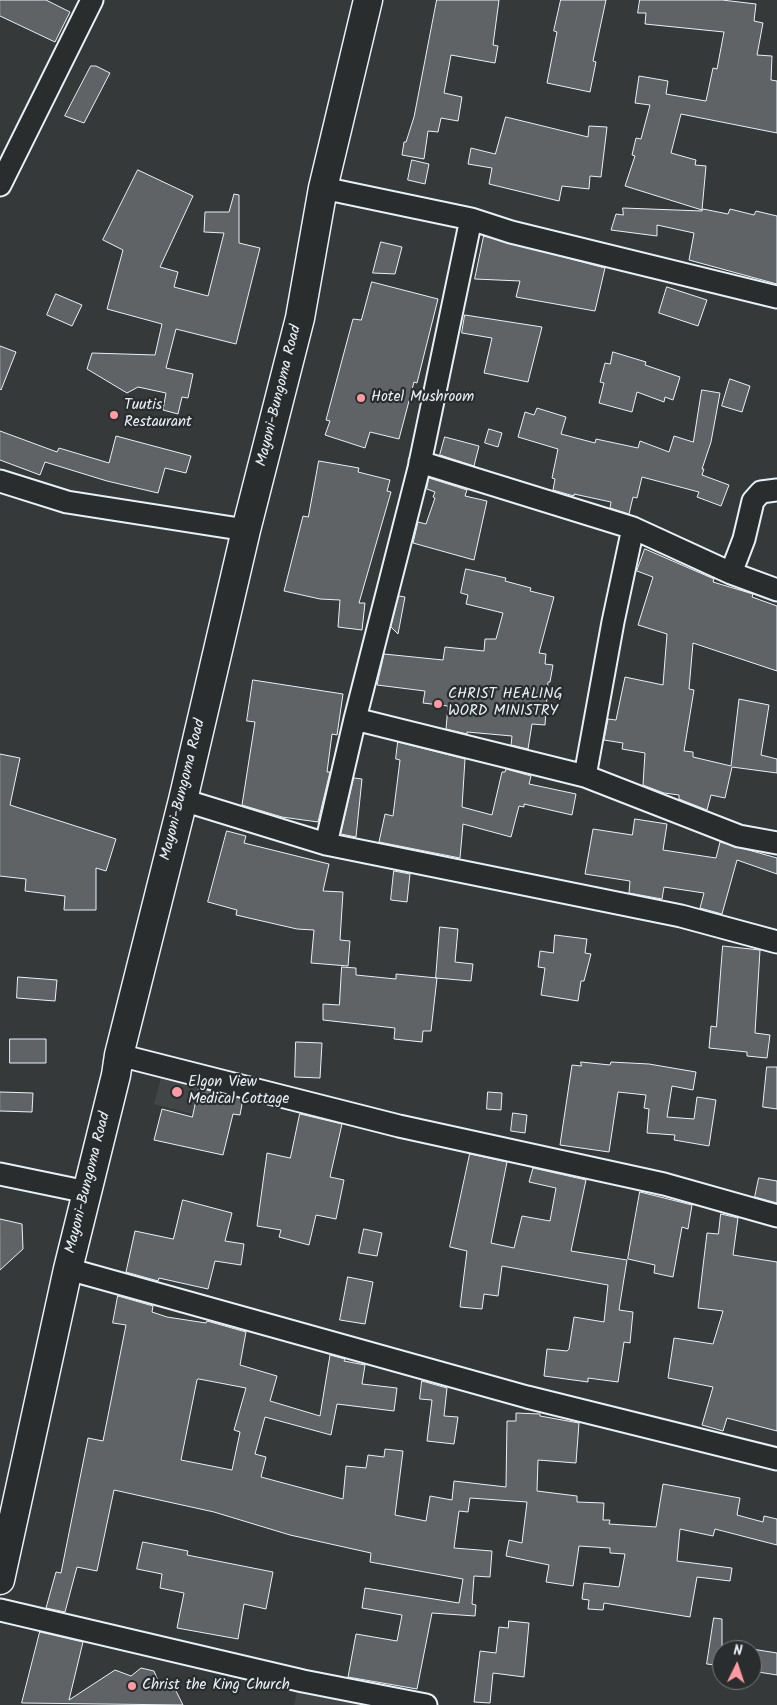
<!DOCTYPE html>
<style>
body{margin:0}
#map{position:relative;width:777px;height:1705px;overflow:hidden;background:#35393a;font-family:Kalam,sans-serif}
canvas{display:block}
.north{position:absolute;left:712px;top:1640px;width:50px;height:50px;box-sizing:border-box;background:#2a2d2e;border:1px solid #767b7f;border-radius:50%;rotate:4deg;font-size:14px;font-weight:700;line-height:20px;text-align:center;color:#e8f1f8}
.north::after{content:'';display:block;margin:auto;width:18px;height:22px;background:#ff9aa2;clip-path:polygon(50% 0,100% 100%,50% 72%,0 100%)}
</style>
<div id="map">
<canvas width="777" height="1705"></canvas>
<div class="north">N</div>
</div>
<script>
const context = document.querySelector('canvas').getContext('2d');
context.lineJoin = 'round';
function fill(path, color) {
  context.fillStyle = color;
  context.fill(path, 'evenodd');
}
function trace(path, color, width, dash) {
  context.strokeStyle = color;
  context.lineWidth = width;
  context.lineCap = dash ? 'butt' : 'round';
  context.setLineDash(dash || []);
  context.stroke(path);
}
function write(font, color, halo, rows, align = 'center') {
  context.font = font + ' Kalam,sans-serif';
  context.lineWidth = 4.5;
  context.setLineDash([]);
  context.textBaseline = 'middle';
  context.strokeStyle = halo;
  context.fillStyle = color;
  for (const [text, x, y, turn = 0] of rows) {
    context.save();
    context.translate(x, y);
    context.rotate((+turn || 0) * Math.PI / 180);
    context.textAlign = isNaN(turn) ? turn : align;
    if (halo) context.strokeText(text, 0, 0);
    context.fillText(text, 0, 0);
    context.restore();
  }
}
const built = new Path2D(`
 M163,1070l38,10 -9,34 -38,-10z
 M298,1687l93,18h-97z`);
const building = new Path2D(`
 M0,0h46l24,12 -15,30 -55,-26z
 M437,0h62l-6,45 5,1 -3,17 -44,-8 -7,38 18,4 -4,24 -17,-3 -3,14 -10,-1 -4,28 -22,-4 2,-13h2l8,-25z
 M561,0h45l-13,61 3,1 -6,30 -43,-9 10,-51 -3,-1z
 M640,0h82l34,4 -2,17 9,2 -6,32 15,1 -1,24 6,1v52l-96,-19 -10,39 25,7 -1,5 11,1 -4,44 -77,-24 10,-30 -3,-1 4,-17 5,1 9,-34 -15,-2 4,-27 29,5 -2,13 40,7 7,-33 4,1 7,-37 -79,-8 1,-11h-8z
 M91,66h5l14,7 -26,50 -19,-7z
 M506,117l82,20 1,-11 18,1 -6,50 -11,-1 -1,13 -27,-3 -3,15 -70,-17 3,-16 -24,-4 3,-16 24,6z
 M412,160l17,4 -4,20 -17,-4z
 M138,170l55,26 -33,71 18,5 -4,15 34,9 16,-63 -20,-1 1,-20h24l5,-18 5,1v48l21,5 -24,96 -60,-15 -10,39 27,6 -5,24 -6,-1 -4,17 -15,-4 3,-17 -28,-6 -11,6 -40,-24 5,-16 63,2 7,-31 -55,-15 16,-59 -20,-10z
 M623,208l79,3 1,-2 25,5 2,-5 24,6 2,-4 21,5v68l-88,-24 5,-27 -37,-8v11l-46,-6 5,-16 7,1z
 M484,236l121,32 -10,43 -79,-14 4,-16 -45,-2z
 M381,242l21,5 -7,27 -22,-1z
 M372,282l66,17 -21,84 -3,-1 -15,57 -29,-7 -5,16 -40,-13 5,-14 -4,-1 27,-101 8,1z
 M667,287l40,13 -9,26 -39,-13z
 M56,294l26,11 -10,21 -25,-11z
 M465,315l77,12 -14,55 -44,-9 8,-35 -30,-5z
 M0,346l16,6 -15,38 -1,-1z
 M613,352l33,10 -1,3 35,12 -7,23 -8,-3 -1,5 -27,-10 -5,20 -33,-9 5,-20 -4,-1 5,-19 5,1z
 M730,379l20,7 -8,26 -20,-6z
 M702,390l18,3 -9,49 -9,27h2l-2,6 27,10 -8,21 -24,-9 2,-5 -57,-15 -5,21 -4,-1 -4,17 -19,-6 1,-6 -37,-8v2l-21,-6 2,-11 -3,-1 6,-29 -40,-12 7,-25 9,3 3,-7 29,9 -5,17 34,9 1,-4 42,9 2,-7 29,11 5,-16 19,6z
 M489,429l13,4 -4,14 -13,-4z
 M0,431l57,21 2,-4 50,15 7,-27 75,20 -5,17 -21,-5 -7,25 -51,-12 -62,-19 -5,13 -40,-15z
 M445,437l34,9 -5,20 -34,-11z
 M319,461l40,7 -1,4 32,8 -3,11 4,1 -32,111h6l-3,27 -24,-3 2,-27 -20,-1 -36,-8 19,-75 5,1z
 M429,478l38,12 -2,6 22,5 -13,59 -61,-17 5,-21 8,2 9,-26 -2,-1 2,-5 -8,-3z
 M645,549l69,30 -1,3 40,12 -1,3 25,9v65l-84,-28 -4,46 5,1 -10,61 9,1v5l38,9 8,-67 30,6 -8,50 16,4v14l-45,-6 -7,31 -14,-3 -4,15 -28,-11v-4l-15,-2 -21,-8 2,-32 -23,-4 1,-6 -19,-3 4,-21 8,1 9,-43 38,8 4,-51 -29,-9 15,-48 -16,-6z
 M466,569l40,9 -1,3 26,7 -1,3 24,6 -15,56 7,1 -1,10 8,1 -3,17h-2l-3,43 -13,-1 -4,25 -17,-4 1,-9 -45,-4v2l-21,-5 2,-23 -25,-3 2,-12 -48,-6 7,-31 59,6 2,-13 39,4 1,-12h11l7,-26 -37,-9 2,-9 -7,-2z
 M399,596l6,1 -7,37 -7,-7z
 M253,680l90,14 -6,41 -5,-1 -5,38h3l-12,50 -36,-5 -40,-12 13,-83 -8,-1z
 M398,742l67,17 -3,48 30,8 10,-43h3l1,-3 25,7 -2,8 47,10 -4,21 -48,-11v3l-5,-1 -8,31 -48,-13 -3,34 -81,-16 6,-28 8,2 7,-56 -4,-1z
 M0,754l20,4 -10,47 106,34 -10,32 -10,-3v42h-32l1,-14 -40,-5 1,-12 -26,-3z
 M354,778l8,1 -6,58 -15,-3z
 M635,819l32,5 -4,26 53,8 4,-16 57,16v16l-40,-14 -15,54 -22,-6 4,-15 -40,-6 -2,12 -33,-6 1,-12 -45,-7 8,-45 39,6z
 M227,831l19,5 -2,7 85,21 -6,27 20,1 -3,48 10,1 -2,25 -37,-3 3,-33 -17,-1 -61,-14 1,-5 -29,-8z
 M394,871l16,3 -3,28 -16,-2z
 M440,927l18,2 -3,33 18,2 -2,17 -35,-3z
 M555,935l32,4 -2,14 6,1 -7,27h-3l-3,20 -37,-6 4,-27 -7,-1 2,-16 13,2z
 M723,946l37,4 -5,83 15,2 -3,23 -20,-2v-4l-38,-4 2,-22 5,1z
 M342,967l14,1v7l40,4v-5l41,4 -6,53h-8l-1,11 -28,-3 1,-11 -72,-8v-16l16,1z
 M18,977l39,3 -2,21 -38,-3z
 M10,1039h36v24h-36z
 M296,1042l26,1 -2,35 -25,-1z
 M581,1062l29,3 1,-3 38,2 47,8 -3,18 -21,-4 -5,31 27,2 3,-22 19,3 -7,46 -35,-6 1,-5 -28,-2 2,-24 -5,-1 2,-13 -28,-3 -9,60 -49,-7 12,-80 9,1z
 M767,1067h10v42l-14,-2z
 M199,1088l44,11 -3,16 -7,-1 -10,41 -69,-15 8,-31 30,8z
 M0,1092l33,1 -1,19 -32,-1z
 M488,1092l14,1 -1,17 -14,-1z
 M513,1113l14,2 -2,18 -14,-2z
 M300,1114l42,10 -12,53 14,3 -8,39 -20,-4 -7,30 -30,-8 2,-7 -24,-4 10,-73 23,5z
 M470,1154l37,8 -16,81 23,5 8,-32 28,5 6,-33 -27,-6 4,-14 53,12 -15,71 56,9 -8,50 14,2 -3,31 -6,-1 -6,40 -30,-4v4l-44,-6 3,-27 20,2 2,-2 5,-32 30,5 4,-37 -106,-19 -4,30 -14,-2 -2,15 -22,-2 7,-56 -17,-4z
 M759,1178l18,3v22l-22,-6z
 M640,1192l52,13 -4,24 -6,-2 -9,50 -19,-4 1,-8 -27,-6z
 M183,1200l49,13 -7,28 19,3 -3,21 -26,-4 -7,28 -49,-11 -1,3 -32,-9 9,-41 38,8z
 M721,1214l17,4 -5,37 44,7v169l-50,-13 -4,13 -21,-6 11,-38 -45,-9 6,-40 39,6 10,-33 -25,-3 9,-75 11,1z
 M0,1219l22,5 1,25 -23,21z
 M364,1229l18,4 -5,23 -18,-3z
 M348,1277l25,5 -8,42 -25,-4z
 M118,1296l35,10 -1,6 15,5 39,6 1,-2 39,11 -6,33 37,11 -7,25 50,15 10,-61 15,4 -1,2 21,4 -3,19 35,4 -3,23 -57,-7 -6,31 -66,-18 -10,37 11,3 -5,20 82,22 3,-33 20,2 2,-13 16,2 1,-8 18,2 -8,64 31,6 4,-25 22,4 2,-19 52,6 1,-66h9v-8l24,1v2l39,7 -3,40 -38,-3 -1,31 40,5v6l27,1 -1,17h7l-1,4 47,3 7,-43 77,14 -3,17 26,7 1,-6 13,3v26l-62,-16 -2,7 -33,-7 -3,32 55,7 -2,13 -33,-4 -7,40 -86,-14 -1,7 -15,-1 1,-9 -7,-1 2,-16 35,4 6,-33 -15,-1v-5l-31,-2 -6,40 -27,-4 3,-17 -43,-9 3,-16 13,3 5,-41 -57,-4 -2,14 -9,-1 -5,37 38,3 -2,26 -16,-1 -2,28 4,1 -1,11 -43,-3 -15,76 -69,-12 8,-43 41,7 5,-26 -40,-7 3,-20 94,15 4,-24 -93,-17 1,-9 -81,-18 -76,-23 -100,-22 -17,81 -20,-4 -12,45 -19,-4 10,-36 5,1 27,-135 15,3 23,-116 -13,-2zM199,1379l47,9 -12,42 6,2 -8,38 -51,-10 16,-80z
 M422,1381l25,7 -3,28 14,1 -4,27 -27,-3 5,-41 -12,-1z
 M143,1542l45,9 -1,4 86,17 -7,37 -22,-5 -6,35 -61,-11 7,-35 -24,-5 2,-14 -25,-5z
 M714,1618l8,1v47l-15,-2z
 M509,1621l20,2 -5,54 -31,-4 -3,30 -16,-1 6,-51 16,2 3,-26 9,1z
 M40,1632l43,10 -14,58 46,-30 16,6 10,-8 13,3 5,12 14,2 10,20 -161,-2z
 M752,1649l25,4v22l-25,-4z`);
const minor = new Path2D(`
 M0,185l92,-185
 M323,188l148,31 -52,249 -64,251 230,57 154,60 38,7
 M471,219l40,13 266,65
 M420,462l213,66 98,45 46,17
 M0,481l67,21 179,28
 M731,573l13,-34 9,-38 8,-9 16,-2
 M585,776l28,-154 20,-94
 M183,800l143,44 355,72 96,26
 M326,844l29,-125
 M119,1055l280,71 265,58 113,32
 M0,1174l87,18
 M68,1269l459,128 250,62
 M0,1610l303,71 123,24`);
const major = new Path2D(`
 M0,1580l68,-311 48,-194 3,-20 64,-255 63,-270 54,-212 23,-130 45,-188`);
const markers = [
 [361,398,5,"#ff9aa2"],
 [114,415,5,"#ff9aa2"],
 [438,704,5,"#ff9aa2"],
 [177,1092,6,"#ff9aa2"],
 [132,1686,5,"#ff9aa2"]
];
const streetNames = [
 ["Mayoni-Bungoma Road",280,396,-76],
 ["Mayoni-Bungoma Road",184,790,-76],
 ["Mayoni-Bungoma Road",89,1183,-76]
];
const poiNames = [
 ["Hotel Mushroom",371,398],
 ["Tuutis",124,406],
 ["Restaurant",124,423],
 ["CHRIST HEALING",448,695],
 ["WORD MINISTRY",448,712],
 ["Elgon View",188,1083],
 ["Medical Cottage",188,1100],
 ["Christ the King Church",142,1686]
];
fill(built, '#424647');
fill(building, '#5f6365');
trace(building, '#e8f1f8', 1);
trace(minor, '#e8f1f8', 25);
trace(major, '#e8f1f8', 31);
trace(minor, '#2a2d2e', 21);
trace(major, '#2a2d2e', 28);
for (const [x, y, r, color] of markers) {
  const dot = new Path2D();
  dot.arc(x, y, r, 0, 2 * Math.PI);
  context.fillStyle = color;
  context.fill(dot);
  trace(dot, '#2a2d2e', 2);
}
write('15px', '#e8f1f8', '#2a2d2e', streetNames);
write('15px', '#e8f1f8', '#2a2d2e', poiNames, 'left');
</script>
